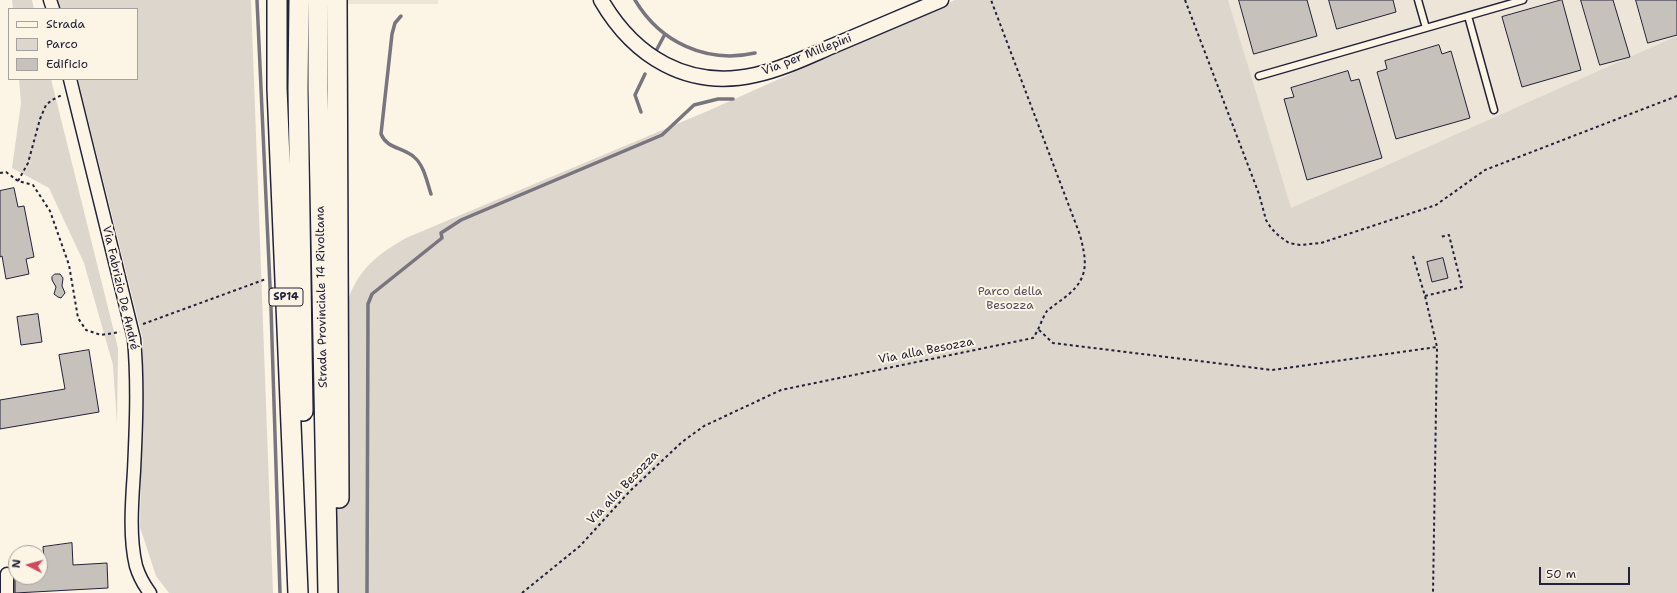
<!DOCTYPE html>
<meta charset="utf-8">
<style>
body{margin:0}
#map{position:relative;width:1677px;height:593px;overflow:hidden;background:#fcf5e5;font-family:"Shantell Sans",sans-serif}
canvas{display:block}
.legend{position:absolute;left:8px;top:8px;width:130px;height:72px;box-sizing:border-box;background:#fcf5e5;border:1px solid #a5a1a1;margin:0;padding:5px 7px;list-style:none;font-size:12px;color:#22223b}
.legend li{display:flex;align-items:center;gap:8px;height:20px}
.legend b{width:20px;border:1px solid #a5a1a1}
.north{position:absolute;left:8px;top:545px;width:40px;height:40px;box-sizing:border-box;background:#fcf5e5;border:1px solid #a5a1a1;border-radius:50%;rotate:276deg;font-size:11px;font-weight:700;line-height:16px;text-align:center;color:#22223b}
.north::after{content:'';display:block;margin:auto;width:14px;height:18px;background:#d1495b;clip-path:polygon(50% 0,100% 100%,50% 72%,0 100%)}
.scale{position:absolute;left:1539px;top:567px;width:91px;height:18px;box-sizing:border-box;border:2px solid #22223b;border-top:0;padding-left:5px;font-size:12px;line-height:14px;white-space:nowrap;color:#22223b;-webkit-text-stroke:3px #fcf5e5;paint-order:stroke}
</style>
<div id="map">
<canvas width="1677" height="593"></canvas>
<ul class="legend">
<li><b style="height:5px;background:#fcf5e5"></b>Strada</li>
<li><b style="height:11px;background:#dcd6cc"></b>Parco</li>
<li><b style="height:11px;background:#c6c1bb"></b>Edificio</li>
</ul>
<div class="north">N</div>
<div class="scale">50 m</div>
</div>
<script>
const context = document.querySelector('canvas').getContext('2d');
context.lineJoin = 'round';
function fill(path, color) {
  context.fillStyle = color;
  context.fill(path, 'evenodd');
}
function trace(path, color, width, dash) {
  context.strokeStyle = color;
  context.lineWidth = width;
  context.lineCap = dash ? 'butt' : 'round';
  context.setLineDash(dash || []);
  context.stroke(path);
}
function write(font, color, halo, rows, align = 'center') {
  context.font = font + ' "Shantell Sans",sans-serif';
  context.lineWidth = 4;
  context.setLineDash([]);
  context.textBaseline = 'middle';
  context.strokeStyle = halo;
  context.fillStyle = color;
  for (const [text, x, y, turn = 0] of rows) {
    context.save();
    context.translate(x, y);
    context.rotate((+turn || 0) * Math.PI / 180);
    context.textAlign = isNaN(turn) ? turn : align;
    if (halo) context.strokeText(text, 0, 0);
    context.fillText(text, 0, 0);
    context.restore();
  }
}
const built = new Path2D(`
 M341,0h97v4h-97z
 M1228,0h449v57l-388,152z`);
const green = new Path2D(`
 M12,0h20l2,9h-21z
 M58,0h193l22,593h-104l-13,-17 -16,-49 3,-187 -65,-261h59v-70h-77z
 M955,0h273l63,208 386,-172v557h-1349l-2,-143 23,-153c12,-31 30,-43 57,-59l304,-128z
 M19,79h32l67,269 -1,76 -4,-59 -29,-102 -35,-75 -37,-20 9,-65z`);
const stream = new Path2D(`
 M257,0l14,308 9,285
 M635,0c25,42 71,64 120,53
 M401,16l-6,7 -3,11 -11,100c6,15 22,13 33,23 10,8 13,25 17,37
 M657,49l8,-15
 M641,112l-6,-17 10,-21
 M367,593l1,-289 4,-10 70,-56 -1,-5 20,-13 201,-85 32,-30 24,-6h15`);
const building = new Path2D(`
 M1239,0h68l10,36 -63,18z
 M1329,0h64l3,12 -59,17z
 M1562,0l19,70 -59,17 -20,-70z
 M1581,0h32l17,57 -30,8z
 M1636,0h41v35l-29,8z
 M1439,45l3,9 9,-3 19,67 -74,21 -19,-67 10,-3 -2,-8z
 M1348,71l3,10 8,-2 23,79 -75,22 -23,-81 10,-2 -3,-9z
 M14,188l4,19 6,-1 10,51 -8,2 3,15 -23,5 -4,-23 -2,1v-66z
 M1443,258l5,20 -16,4 -5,-20z
 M55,274h5l3,4 -1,8 3,7 -4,5 -3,-1 -4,-3 2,-7 -4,-7v-3z
 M38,314l4,28 -21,3 -4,-28z
 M89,350l10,62 -99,17v-29l65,-11 -6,-34z
 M72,543l1,22 34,-2 1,25 -93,5v-16h25v-7l5,-1 -2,-22z`);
const path = new Path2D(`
 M1185,0l74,194 7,26 5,8 8,8 10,7 11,2 21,-2 115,-38 49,-35 192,-74
 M0,173l6,-1 12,9 15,4 17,26 19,54 9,53 8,12 15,5 19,-3
 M18,181l10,-18 12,-44 6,-14 6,-5 10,-5
 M1413,256l12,40 12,51
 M1425,296l37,-9 -13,-52 -9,2
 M143,324l123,-45
 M1039,330l14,13 219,27 165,-23 -4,246
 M522,593l58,-47 50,-55 52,-49 22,-16 77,-36 252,-52c6,-8 10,-22 14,-27 7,-6 15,-11 22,-17 21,-18 17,-35 11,-59l-89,-235`);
const service = new Path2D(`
 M1418,0l8,28
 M1468,16l26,94
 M1259,76l264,-76`);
const minor = new Path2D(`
 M50,0l3,9
 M70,79l64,260c4,44 2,89 0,132 -2,30 -5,66 2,95 3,10 8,19 14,27
 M7,574v19`);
const tertiary = new Path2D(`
 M601,0c33,57 87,90 154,75 28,-6 54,-19 80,-30 35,-15 71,-30 106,-45`);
const trunk = new Path2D(`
 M277,0v88l21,505
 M299,0l-1,89 5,322
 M318,0v89l10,504
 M337,0l2,498`);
const shields = [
 [286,297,34]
];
const shieldNames = [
 ["SP14",286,297]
];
const streetNames = [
 ["Via per Millepini",807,55,-21],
 ["Via Fabrizio De André",120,288,77],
 ["Strada Provinciale 14 Rivoltana",322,297,-91],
 ["Via alla Besozza",926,351,-11],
 ["Via alla Besozza",623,488,-46]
];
const parkNames = [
 ["Parco della",1010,292],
 ["Besozza",1010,306]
];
fill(built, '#ece5d8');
fill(green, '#dcd6cc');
trace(stream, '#78757e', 3.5);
fill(building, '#c6c1bb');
trace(building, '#22223b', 1);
trace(service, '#22223b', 9);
trace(minor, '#22223b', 15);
trace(tertiary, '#22223b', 17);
trace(trunk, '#22223b', 22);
trace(path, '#22223b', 2, [3, 3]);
trace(service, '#fcf5e5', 6);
trace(minor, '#fcf5e5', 12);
trace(tertiary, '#fcf5e5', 14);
trace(trunk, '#fcf5e5', 19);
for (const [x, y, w] of shields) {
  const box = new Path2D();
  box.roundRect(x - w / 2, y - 9, w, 18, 3);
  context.fillStyle = '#fcf5e5';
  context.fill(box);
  trace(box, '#22223b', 1);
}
write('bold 11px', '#22223b', null, shieldNames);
write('12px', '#22223b', '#fcf5e5', streetNames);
write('12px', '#504f5f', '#fcf5e5', parkNames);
</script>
